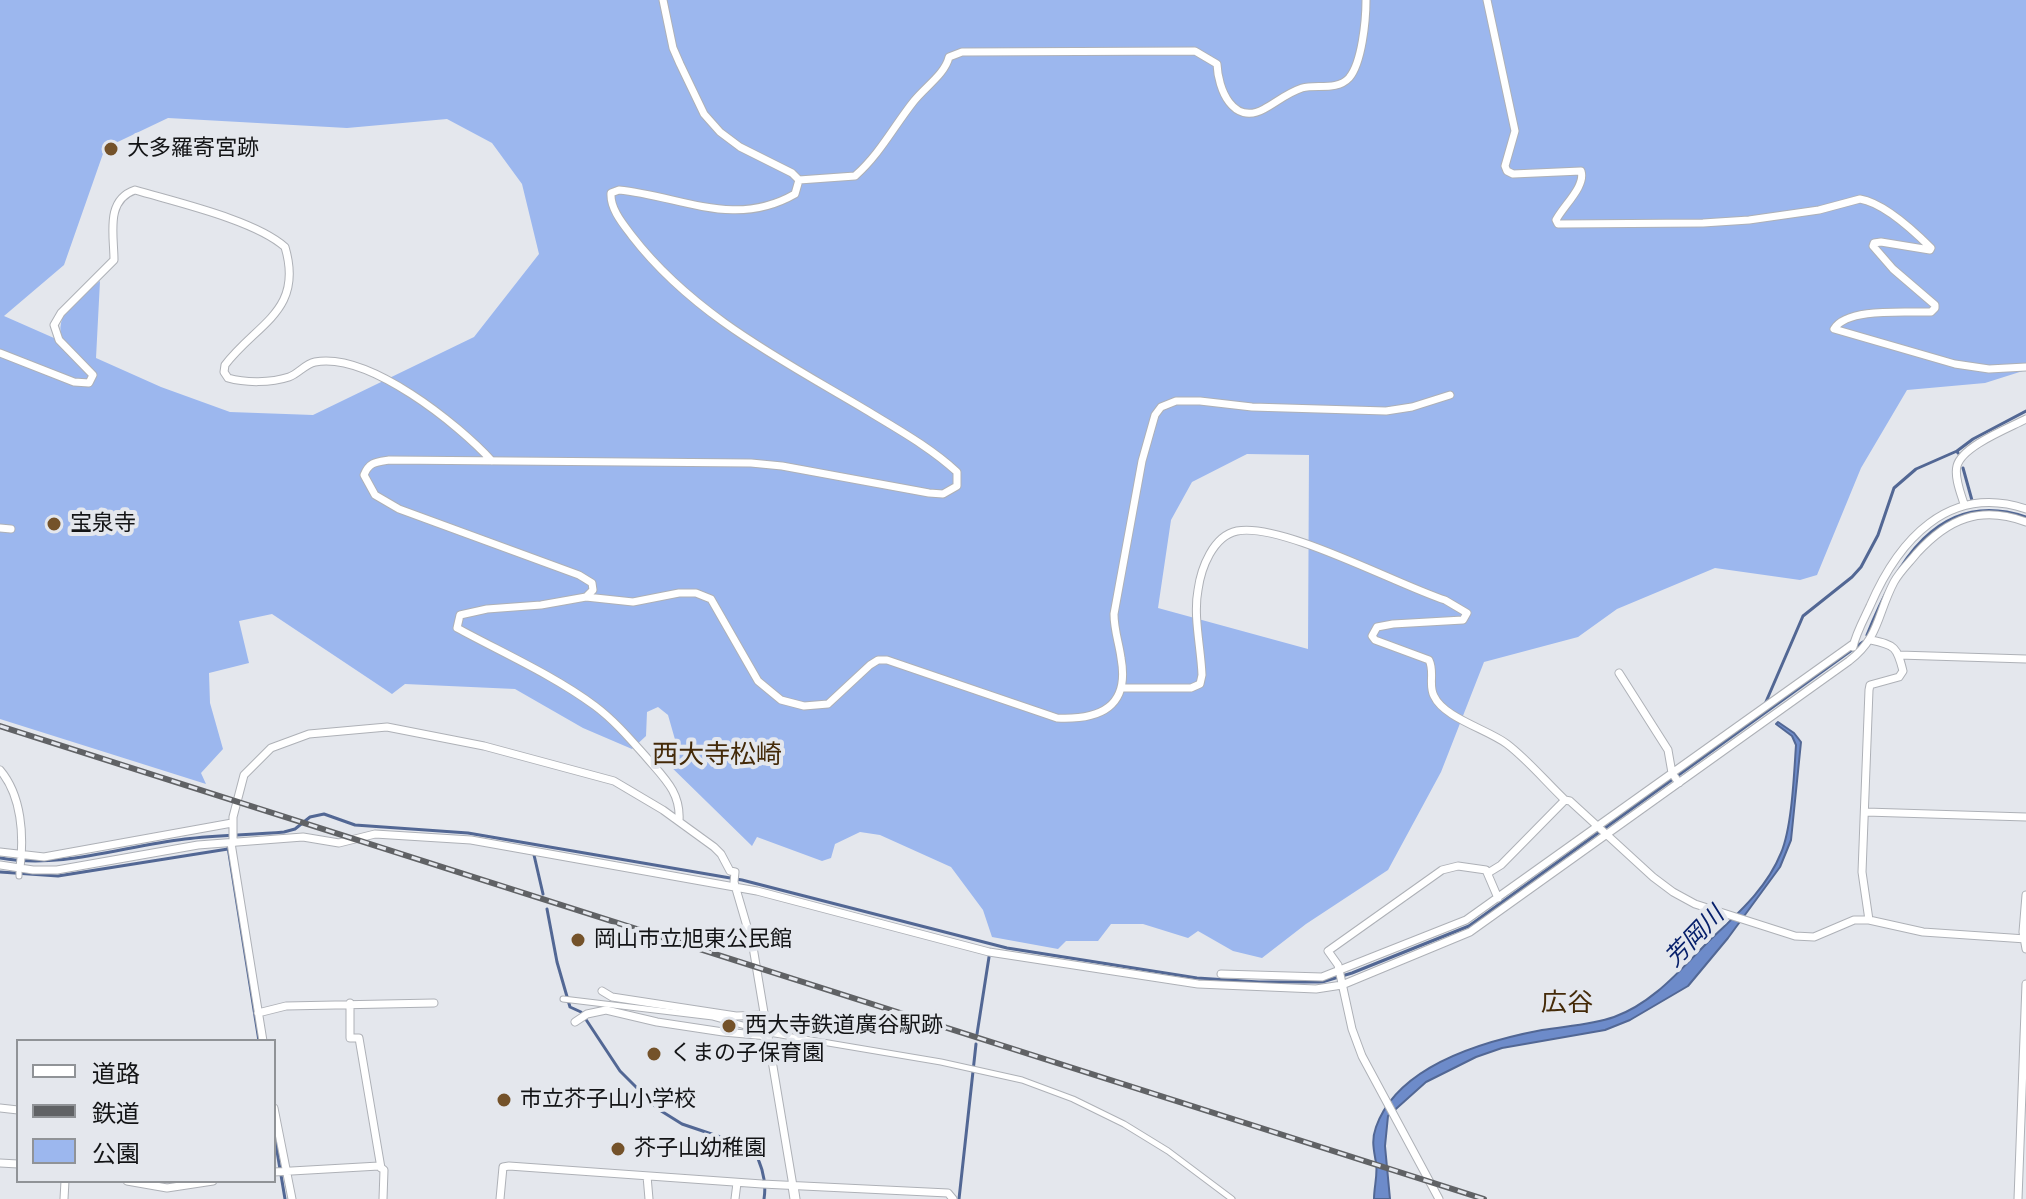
<!DOCTYPE html>
<meta charset="utf-8">
<style>
body{margin:0}
#map{position:relative;width:2026px;height:1199px;overflow:hidden;background:#e4e7ed;font-family:Rubik,"Noto Sans JP",sans-serif}
canvas{display:block}
.legend{position:absolute;left:16px;top:1039px;width:260px;height:144px;box-sizing:border-box;background:#e4e7ed;border:2px solid #909397;margin:0;padding:10px 14px;list-style:none;font-size:24px;color:#131416}
.legend li{display:flex;align-items:center;gap:16px;height:40px}
.legend b{width:40px;border:2px solid #909397}
</style>
<div id="map">
<canvas width="2026" height="1199"></canvas>
<ul class="legend">
<li><b style="height:10px;background:#fff"></b>道路</li>
<li><b style="height:10px;background:#606265"></b>鉄道</li>
<li><b style="height:22px;background:#9cb7ee"></b>公園</li>
</ul>
</div>
<script>
const context = document.querySelector('canvas').getContext('2d');
context.lineJoin = 'round';
function fill(path, color) {
  context.fillStyle = color;
  context.fill(path, 'evenodd');
}
function trace(path, color, width, dash) {
  context.strokeStyle = color;
  context.lineWidth = width;
  context.lineCap = dash ? 'butt' : 'round';
  context.setLineDash(dash || []);
  context.stroke(path);
}
function write(font, color, halo, rows, align = 'center') {
  context.font = font + ' Rubik,"Noto Sans JP",sans-serif';
  context.lineWidth = 8;
  context.setLineDash([]);
  context.textBaseline = 'middle';
  context.strokeStyle = halo;
  context.fillStyle = color;
  for (const [text, x, y, turn = 0] of rows) {
    context.save();
    context.translate(x, y);
    context.rotate((+turn || 0) * Math.PI / 180);
    context.textAlign = isNaN(turn) ? turn : align;
    if (halo) context.strokeText(text, 0, 0);
    context.fillText(text, 0, 0);
    context.restore();
  }
}
const green = new Path2D(`
 M0,0h2026v370l-41,13 -78,7 -46,78 -44,107 -17,5 -85,-12 -98,41 -39,28 -94,25 -43,110 -53,98 -82,54 -44,34 -29,-7 -35,-20 -10,7 -45,-14h-32l-13,17h-32l-8,8 -66,-12 -9,-27 -32,-43 -71,-32 -20,-3 -25,12 -4,14 -9,3 -65,-24 -5,9 -89,-87 13,-16 -8,-28 -10,-8 -11,5 -1,24 -14,13 -49,-21 -68,-39 -110,-5 -13,10 -120,-80 -33,7 10,42 -40,10 1,30 13,46 -22,24 5,11 -206,-65zM168,118l179,10 100,-9 45,24 30,41 17,70 -65,83 -161,78 -83,-3 -69,-25 -65,-29 4,-77c-21,16 -48,32 -37,61l-59,-26 60,-51 41,-117zM1247,454l62,1 -1,194 -150,-41 13,-88 21,-38z`);
const water = new Path2D(`
 M1778,722l16,11 7,9 -10,98 -11,27 -52,71 -40,48 -58,34 -25,10 -103,18 -26,9 -50,25 -38,34 -3,30 5,53h-16c0,-12 4,-25 2,-36 -2,-13 -5,-22 0,-36 22,-62 108,-86 166,-97 24,-4 49,-5 72,-13 39,-14 66,-47 94,-75 28,-27 58,-52 73,-89 11,-26 13,-79 15,-108l-4,-9 -16,-12z`);
const stream = new Path2D(`
 M1958,453l-1,-2 16,-12 53,-28
 M1963,468l10,36
 M1867,635c28,-69 70,-148 159,-118
 M1765,704l38,-88 49,-39 9,-10 17,-32 16,-47 22,-19 41,-18
 M228,847l31,194
 M534,855l9,39
 M0,858c63,11 123,-12 185,-19 33,-4 66,-4 99,-7l11,-3 15,-12 14,-3 31,11 113,8 274,47 265,68 190,30 62,4h63l30,-9 117,-47 394,-284
 M0,872l58,4 170,-27
 M547,909l10,53 13,45 11,5 39,59 38,38 24,15 71,24c8,15 14,33 11,51
 M977,1034l12,-77
 M274,1133l11,66
 M959,1199l17,-155`);
const pedestrian = new Path2D(`
 M19,876v-4
 M563,999l150,18 62,17 166,28 81,18 51,19 51,25 44,27 64,48`);
const minor = new Path2D(`
 M663,0l10,48 7,16 24,50 16,18 20,15 52,26 7,7 56,-4c25,-22 39,-50 59,-75 11,-14 31,-27 35,-44l13,-5 233,-1 22,13c1,25 16,62 47,45 13,-7 23,-16 38,-21 14,-4 35,3 47,-10 13,-15 17,-58 17,-78
 M1487,0l28,131 -10,35 2,5 6,3 68,-3c5,15 -17,34 -25,49l2,4 145,-1 46,-3 70,-10 41,-11c24,4 54,32 71,49l-1,2 -49,-8 -7,1 -1,3 20,23 42,36v3l-4,4c-24,1 -84,-5 -97,17l121,35 34,5 37,-2
 M0,353l74,29 15,1 4,-8 -34,-35 -5,-15 7,-12 53,-53c0,-25 -9,-60 21,-70 40,12 120,30 150,57 19,64 -28,76 -60,118l-1,7 4,6c17,5 43,5 61,-1 9,-3 16,-13 26,-15 54,-10 143,62 177,99
 M1964,504c-3,-10 -10,-27 -7,-38 5,-20 52,-38 69,-47
 M0,528l11,1
 M586,597l7,-7 -1,-7 -13,-8 -180,-66 -24,-14 -11,-20c5,-13 12,-13 25,-15l362,3 31,3 147,27 14,1 14,-8v-14c-27,-25 -60,-43 -91,-62 -84,-50 -173,-95 -234,-174 -9,-12 -22,-27 -21,-43l8,-3c62,6 115,39 176,4l4,-14
 M1853,647c3,-14 11,-28 17,-41 28,-65 78,-123 156,-97
 M1899,655l127,4
 M1619,673l49,77 4,23 7,10
 M1121,688h70l9,-4 2,-9c-1,-27 -9,-59 -4,-85 3,-22 15,-54 39,-59 44,-9 161,54 208,69l22,13 -4,7 -70,4 -16,3 -5,9 3,4 54,20c6,12 -1,25 5,36 10,22 53,33 73,48 21,16 39,38 58,56
 M0,770c22,26 24,66 20,98
 M1866,812l160,5
 M679,821c2,-28 -14,-42 -32,-63 -16,-18 -32,-37 -52,-52 -42,-31 -92,-53 -138,-78l3,-13 27,-6 54,-4 45,-8 47,5 46,-9h17l15,6 47,82 23,19 23,6 24,-2 42,-39 8,-5h9l170,58c43,2 73,-11 64,-60 -2,-15 -7,-28 -7,-44l28,-153 13,-46 6,-8 15,-6h24l52,6 134,4 26,-4 38,-12
 M231,843l32,198
 M233,843v-26l11,-42 27,-27 38,-14 78,-7 97,19 130,35 49,29 51,37 7,7 9,17 5,1 -1,10 19,65 40,239
 M0,852l44,5 188,-34
 M0,865l33,5h24l141,-25 105,-8 36,6 36,-9 96,6 286,51 232,61 209,32 118,5 26,-4 128,-53 379,-271c31,-24 28,-47 45,-79 6,-11 15,-19 23,-29 31,-34 63,-48 109,-31
 M1488,873l13,-8 64,-65 5,1 83,76 20,15 22,12 100,32 19,1 40,-17h15l54,12 103,7
 M2026,895l-3,37 3,17
 M1869,920l-7,-48 7,-182 1,-5 29,-8 4,-6c-6,-24 -8,-26 -32,-31
 M1221,974l101,3 144,-57 387,-276
 M602,991l10,6 124,19 29,-1
 M350,1003v35h9l22,130
 M258,1013l28,-7 148,-3
 M575,1022l12,-8 19,-4 51,12 66,10 45,4
 M0,1108l18,2
 M274,1108l18,91
 M0,1163l18,1
 M274,1172l105,-6 5,4 -1,29
 M647,1176l2,23
 M127,1181l40,7 46,-7
 M64,1199l1,-18
 M500,1199l3,-32 6,-1 253,18 186,9 5,6
 M735,1199l2,-16
 M1439,1199l-77,-143 -10,-27 -14,-64 -10,-14 114,-81 16,-4 28,4 12,28
 M2018,1199l8,-215`);
const tertiary = new Path2D(`
 M793,1186l2,13`);
const rail = new Path2D(`
 M0,726l1484,473`);
const markers = [
 [111,149,8,"#74522a"],
 [54,524,8,"#74522a"],
 [578,940,8,"#74522a"],
 [729,1026,8,"#74522a"],
 [654,1054,8,"#74522a"],
 [504,1100,8,"#74522a"],
 [618,1149,8,"#74522a"]
];
const poiNames = [
 ["大多羅寄宮跡",127,149],
 ["宝泉寺",70,524],
 ["岡山市立旭東公民館",594,940],
 ["西大寺鉄道廣谷駅跡",745,1026],
 ["くまの子保育園",670,1054],
 ["市立芥子山小学校",520,1100],
 ["芥子山幼稚園",634,1149]
];
const waterNames = [
 ["芳岡川",1695,937,-46]
];
const quarterNames = [
 ["西大寺松崎",717,755],
 ["広谷",1567,1003]
];
fill(green, '#9cb7ee');
fill(water, '#6d8bca');
trace(water, '#526794', 2);
trace(stream, '#526794', 3);
trace(pedestrian, '#aeb1b7', 7);
trace(minor, '#aeb1b7', 9);
trace(tertiary, '#aeb1b7', 11);
trace(pedestrian, '#fff', 5);
trace(minor, '#fff', 7);
trace(tertiary, '#fff', 9);
trace(rail, '#606265', 6);
trace(rail, '#e4e7ed', 3, [9]);
for (const [x, y, r, color] of markers) {
  const dot = new Path2D();
  dot.arc(x, y, r, 0, 2 * Math.PI);
  context.fillStyle = color;
  context.fill(dot);
  trace(dot, '#e4e7ed', 3);
}
write('22px', '#131416', '#e4e7ed', poiNames, 'left');
write('italic 24px', '#07206b', '#e4e7ed', waterNames);
write('26px', '#442a08', '#e4e7ed', quarterNames);
</script>
